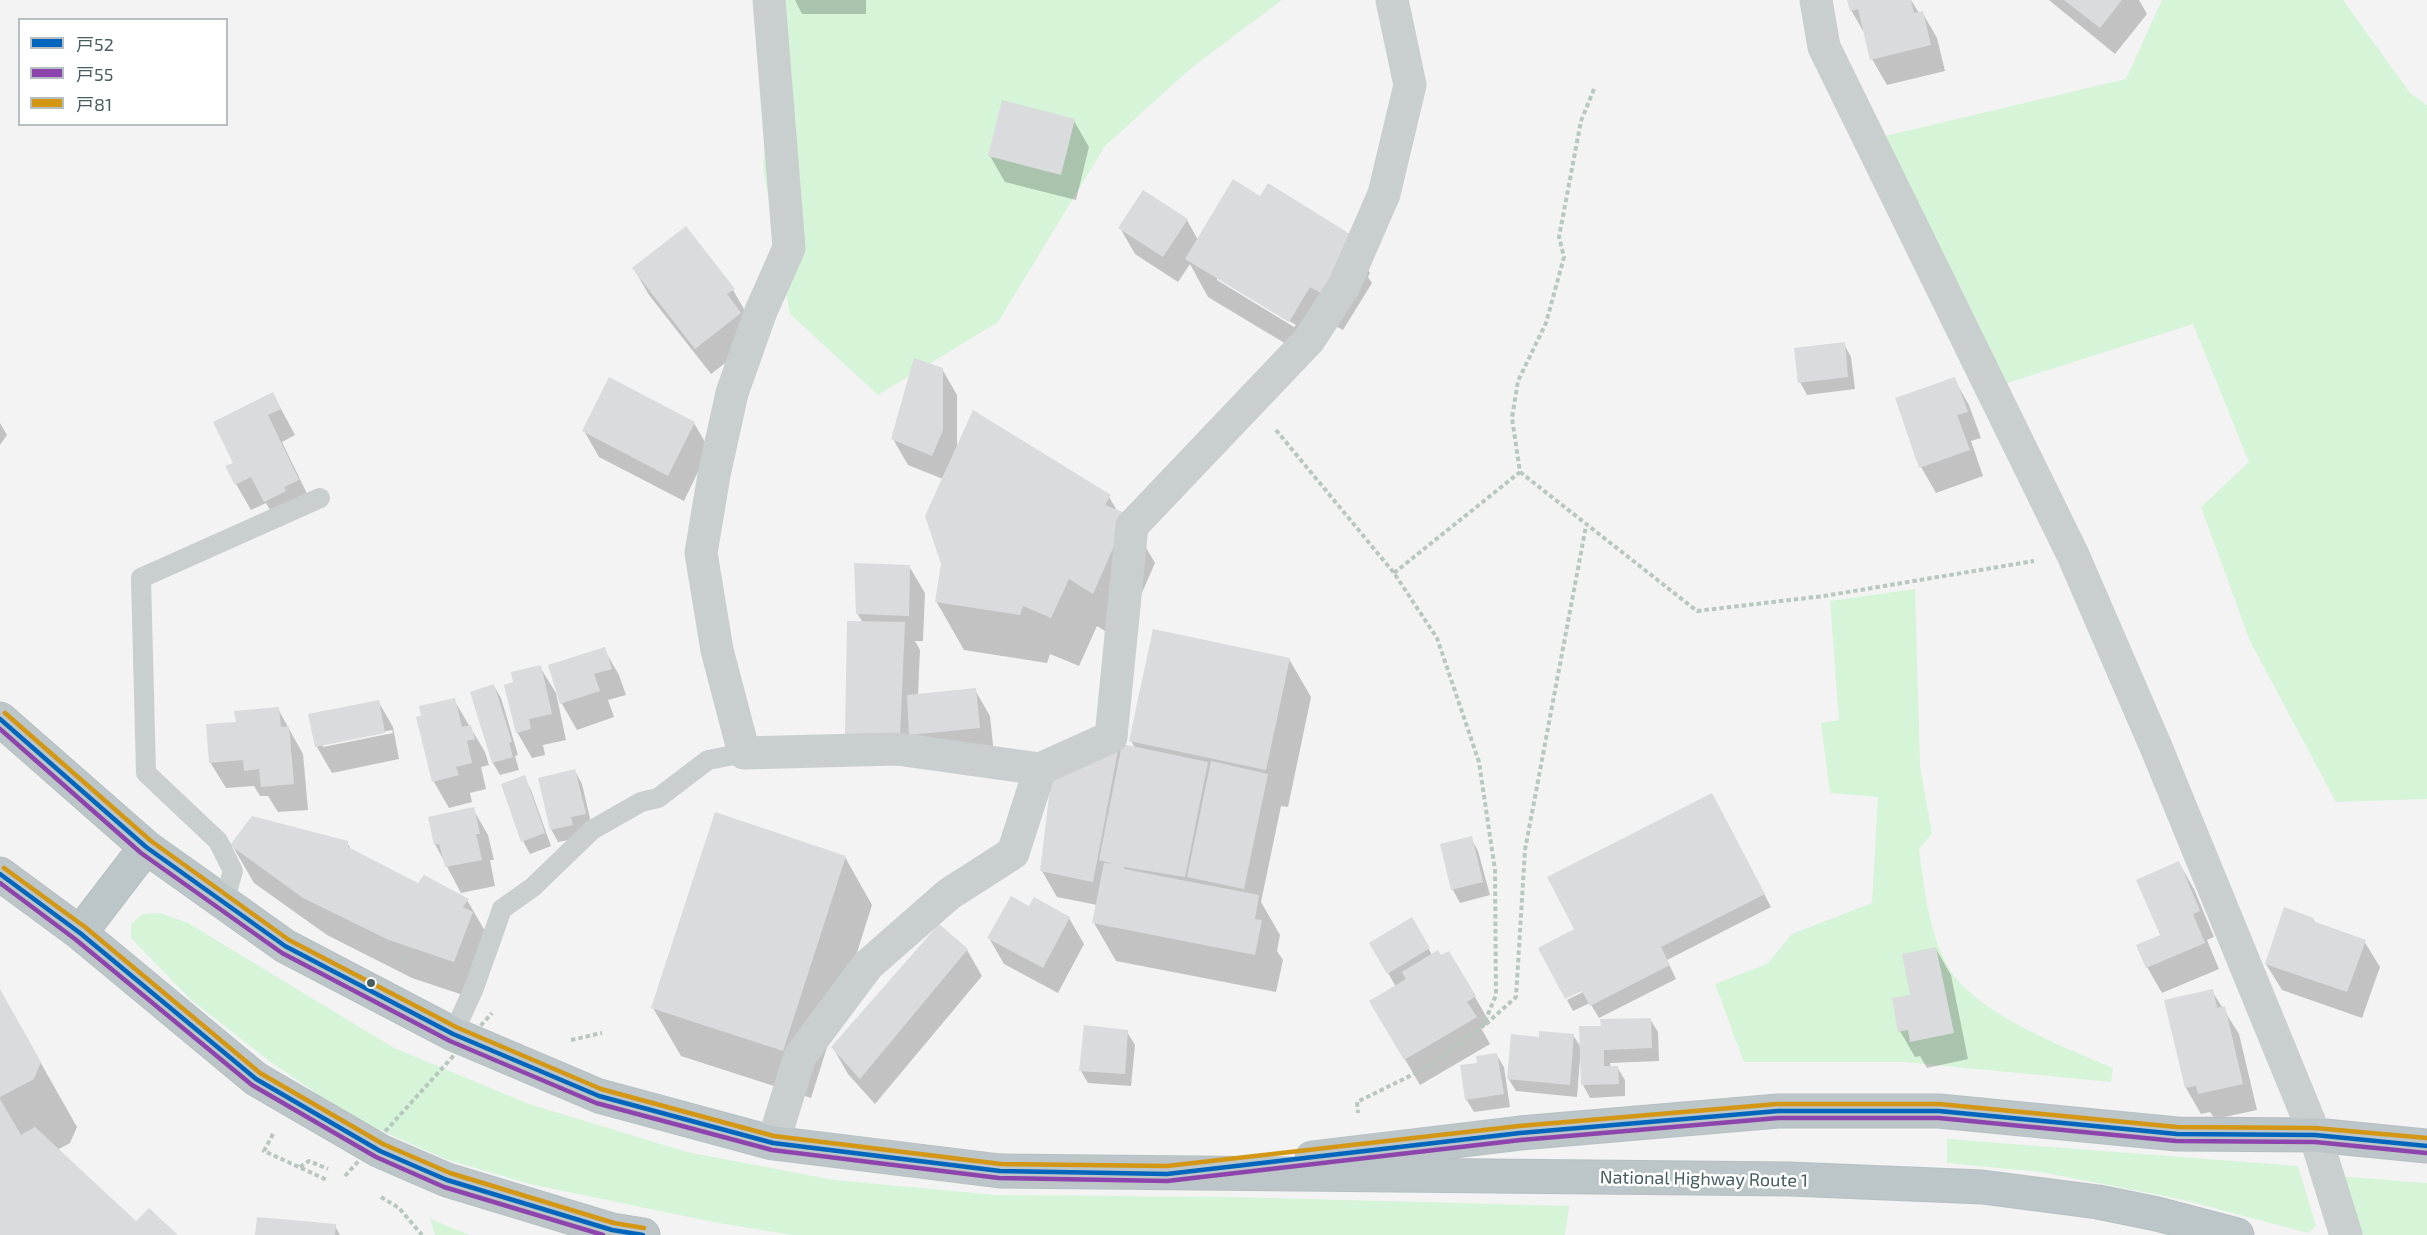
<!DOCTYPE html>
<meta charset="utf-8">
<style>
body{margin:0}
#map{position:relative;width:2427px;height:1235px;overflow:hidden;background:#f3f3f3;font-family:"Exo 2","Noto Sans JP",sans-serif}
canvas{display:block}
.legend{position:absolute;left:18px;top:18px;width:210px;height:108px;box-sizing:border-box;background:#fff;border:2px solid #b5bec0;margin:0;padding:8px 10px;list-style:none;font-size:18px;color:#475d62}
.legend li{display:flex;align-items:center;gap:12px;height:30px}
.legend b{width:30px;border:2px solid #b5bec0}
</style>
<div id="map">
<canvas width="2427" height="1235"></canvas>
<ul class="legend">
<li><b style="height:8px;background:#0065bd"></b>戸52</li>
<li><b style="height:8px;background:#8e44ad"></b>戸55</li>
<li><b style="height:8px;background:#d49714"></b>戸81</li>
</ul>
</div>
<script>
const context = document.querySelector('canvas').getContext('2d');
context.lineJoin = 'round';
function fill(path, color) {
  context.fillStyle = color;
  context.fill(path, 'evenodd');
}
function trace(path, color, width, dash) {
  context.strokeStyle = color;
  context.lineWidth = width;
  context.lineCap = dash ? 'butt' : 'round';
  context.setLineDash(dash || []);
  context.stroke(path);
}
function write(font, color, halo, rows, align = 'center') {
  context.font = font + ' "Exo 2",sans-serif';
  context.lineWidth = 5;
  context.setLineDash([]);
  context.textBaseline = 'middle';
  context.strokeStyle = halo;
  context.fillStyle = color;
  for (const [text, x, y, turn = 0] of rows) {
    context.save();
    context.translate(x, y);
    context.rotate((+turn || 0) * Math.PI / 180);
    context.textAlign = isNaN(turn) ? turn : align;
    if (halo) context.strokeText(text, 0, 0);
    context.fillText(text, 0, 0);
    context.restore();
  }
}
const green = new Path2D(`
 M769,0h513l-91,68 -86,78 -107,176 -120,73 -88,-81 -27,-146 11,-161z
 M2162,0h181l67,93 17,12v694l-91,3 -86,-161 -49,-134 48,-45 -56,-138 -192,61 -120,-248 245,-58z
 M1915,589l5,177 12,68 -13,15c5,38 9,77 26,112 23,50 119,86 168,107l-2,14 -206,-20h-161l-29,-78 52,-20 25,-30 80,-31 6,-106 -48,-4 -9,-70 18,-3 -9,-119z
 M160,913l28,10 206,125 135,56 158,48 147,28 162,15 235,2 338,9 -4,29h-772l-80,-13 -183,-38 -85,-25 -94,-42 -83,-57 -78,-61 -59,-61v-14l12,-10z
 M1947,1139l351,27 18,60 -8,7 -128,-34 -139,-27 -94,-9z
 M2336,1176l91,7v52h-71z
 M430,1219l40,16h-35z`);
const shadow = new Path2D(`
 M795,0h71v14h-64z
 M1849,0h62l8,13 3,-1 15,26 8,33 -58,14 -15,-26 -6,-23 -15,-26z
 M2049,0h90l8,14 -32,40z
 M1074,121l15,26 -13,53 -71,-18 -15,-26z
 M1260,198l89,37 21,38 -2,4 4,6 -29,47 -11,-6 -21,35 -103,-62 -18,-33 -12,18 -43,-28 -15,-26 67,-8 11,20zM1217,277l79,48 -2,2 -77,-47z
 M634,269l99,21 15,26 7,24 -44,34 -62,-79z
 M1844,344l7,13 4,32 -48,6 -7,-13z
 M942,369l15,26v54l152,48 9,15 9,3 28,48 -34,78 -24,-15 -18,40 -29,-12 -3,9 -83,-13 -28,-49 6,-37 1,-85 -35,-14 -15,-26z
 M1954,379l15,26 12,33 -10,3 12,35 -47,17 -15,-26z
 M273,394l22,41 -13,7 31,64 -13,11 -20,10 -14,-24 -15,7 -15,-26z
 M0,423l7,12 -7,10z
 M694,423l15,26 -25,52 -85,-44 -15,-26z
 M909,566l16,27 -2,48h-8l5,9 -2,45 57,-5 15,26 4,38 -133,6 2,-137 -6,-10z
 M604,649l15,26 7,20 -18,5 6,17 -37,13 -15,-26 -13,-38z
 M1289,659l22,38 -23,110 -7,-1 -20,96 19,33 -3,16 6,9 -7,32 -160,-31 -22,-38 3,-18 -40,-8 -15,-26 76,-124 4,5 13,-4 -4,-7z
 M540,667l16,26 10,47 -23,5 2,10 -13,3 -15,-26 -2,-49z
 M494,686l7,12 17,57 -3,1 4,14 -19,5 -7,-12z
 M454,700l31,52 4,13 -8,2 5,22 -16,4 2,9 -23,6 -15,-26 -16,-64z
 M378,701l15,26 6,32 -67,14 -15,-26 -7,-32zM392,730l1,3 -70,14v-3z
 M278,709l25,45 5,56 -30,2 -10,-16h-8l-6,-10 -28,2 -16,-26z
 M575,771l7,13 10,43 -15,3 2,8 -21,4 -7,-13z
 M524,777l7,13 20,56 -21,8 -7,-13z
 M1719,807l52,100 -104,53 9,19 -77,39 -9,-15 -17,8 -6,-11 22,-11 -13,-59z
 M473,809l15,26 6,25h-4l5,26 -34,7 -26,-49z
 M1471,838l7,13 12,44 -30,8 -7,-13 -12,-45z
 M347,843l5,8 67,34 48,15 22,38 -14,61 -63,-21 -85,-43 -73,-52 -22,-38z
 M845,857l27,48 -61,193 -130,-42 -28,-48z
 M2179,863l15,26 20,48 -7,3 12,29 -57,24 -15,-26 15,-31z
 M1029,908l40,10 15,26 -26,49 -54,-29 -15,-26z
 M1412,919l20,36 43,42 15,26 -9,5 9,16 -70,41 -34,-58 10,-40 -25,-44z
 M2313,919l3,5 48,17 16,26 -18,51 -80,-28 -16,-26z
 M1936,949l15,26 17,84 -41,9 -7,-12 -5,1 -15,-26 12,-35z
 M967,950l15,26 -107,128 -27,-30 -15,-26z
 M0,991l77,136 -7,16 -13,7 79,73 40,12h-176z
 M2212,991l27,43 18,76 -42,9 -5,-7 -9,2 -15,-26z
 M1650,1019l8,13 1,29 -49,2 1,5 6,-1 8,13v16l-35,2 -7,-13 -1,-26h-2l-3,38 -61,-6 -8,-13 32,-40 33,-3 9,14 20,-22z
 M1127,1032l8,13 -4,41 -43,-3 -7,-12z
 M1496,1054l8,13 6,40 -36,5 -8,-13 13,-35z
 M335,1226l5,9h-83z`);
const building = new Path2D(`
 M1847,0h64l3,13 9,-2 8,34 -61,15 -12,-51 -8,2z
 M2064,0h58l-22,28z
 M1002,100l73,19 -14,56 -73,-19z
 M1233,179l27,17 8,-13 82,51 -4,6 5,4 -30,49 -11,-6 -21,35 -104,-63z
 M1143,190l45,29 -25,38 -45,-29z
 M686,226l49,63 -8,5 14,19 -46,36 -63,-81z
 M1845,342l3,35 -50,6 -4,-35z
 M914,358l29,10v62l-11,26 -41,-17z
 M609,377l86,45 -27,54 -86,-45z
 M1955,377l13,35 -11,3 13,35 -51,18 -24,-70z
 M273,392l8,17 -13,6 31,65 -15,7 2,4 -22,11 -13,-25 -16,8 -10,-19 8,-3 -20,-41z
 M973,410l138,85 -6,10 23,9 -35,80 -24,-15 -18,39 -28,-12 -3,9 -85,-13 6,-38 -16,-48z
 M854,563l56,2 -1,51 -53,-2z
 M847,621l58,1 -5,115 -55,-3z
 M1153,629l137,29 -24,112 -137,-29z
 M605,647l7,22 -18,5 6,17 -40,13 -12,-39z
 M541,665l11,49 -23,5 2,10 -15,4 -12,-48 9,-3 -2,-10z
 M494,684l18,58 -3,1 4,14 -21,6 -22,-71z
 M976,688l4,40 -71,7 -2,-40z
 M455,698l7,29 9,-2 4,14 -8,2 5,22 -16,4 3,8 -27,7 -16,-65 5,-1 -2,-10z
 M379,700l6,33 -70,14 -7,-33z
 M279,707l2,20 8,-1 5,58 -33,3 -2,-18 -15,2 -1,-11 -34,3 -3,-39 30,-2 -2,-11z
 M1122,744l86,18 -23,115 -61,-10v2l135,26 -4,24 7,1 -7,35 -163,-32 12,-60 10,1 -15,-4z
 M1119,745l-26,137 -53,-11 11,-91z
 M1211,761l57,13 -24,115 -57,-12z
 M575,769l11,45 -15,3 2,8 -23,5 -12,-52z
 M525,775l20,58 -24,9 -20,-58z
 M1712,793l53,101 -104,53 9,18 -80,41 -8,-15 -17,8 -27,-51 36,-19 -27,-52z
 M474,807l6,27h-4l6,26 -37,7 -6,-23 -5,1 -6,-28z
 M715,812l131,44 -63,195 -132,-43z
 M252,816l96,25v6l70,36 6,-8 45,24 -6,8 10,5 -19,50 -65,-22 -86,-42 -73,-53z
 M1472,836l11,46 -32,8 -11,-46z
 M2179,861l21,50 -7,3 12,29 -59,25 -10,-23 24,-10 -24,-55z
 M1011,896l18,10 5,-9 36,20 -27,51 -56,-30z
 M2284,907l30,11 -1,3 53,19 -19,52 -82,-28z
 M1412,917l18,31 -43,26 -18,-31z
 M939,924l29,25 -108,130 -29,-32z
 M1936,947l18,86 -44,9 -2,-12 -10,2 -6,-34 18,-3 -8,-41z
 M1438,950l3,5 8,-4 27,45 -9,6 10,15 -73,43 -35,-59 37,-22 -4,-7z
 M0,989l41,73 -7,17 -34,18z
 M2213,989l4,19 8,-2 18,78 -45,10 -2,-8 -11,2 -21,-88z
 M1651,1018l1,30 -48,2v16h14l1,18 -38,1 -2,-59h22l-1,-7z
 M1084,1025l44,5 -3,44 -46,-3z
 M1539,1031l35,3 -4,51 -63,-6 4,-45 28,3z
 M1497,1053l7,41 -39,6 -5,-35 17,-2 -1,-7z
 M0,1099l21,36 14,-8 101,94 13,-13 29,27h-178z
 M257,1217l79,7 -1,11h-80z`);
const path = new Path2D(`
 M1276,430l118,143 43,65 42,124 16,108 1,125 -13,31 -61,44 -65,32 1,11
 M1520,472l177,139 127,-15 210,-35
 M1394,573l126,-101 -8,-54 6,-37 28,-58 18,-66 -5,-20 22,-116 13,-32
 M404,957l1,9
 M1486,1024l30,-27 9,-147 61,-324
 M571,1040l31,-7
 M273,1134l-9,17 63,29
 M300,1167l9,-6 19,8
 M381,1197l18,11 23,27`);
const lane = new Path2D(`
 M224,902l9,-31 -15,-30 -72,-68 -5,-195 179,-80
 M453,1034l21,-46 28,-79 31,-22 59,-57 49,-28 17,-4 50,-38 36,-7`);
const street = new Path2D(`
 M769,0l20,248 -28,63 -29,82 -18,82 -13,78 16,97 27,103 153,-4 143,20
 M1816,0l8,47 249,508 83,192 159,388 31,100
 M773,1143l27,-87 68,-91 81,-71 64,-41 27,-84 71,-32 21,-211 177,-186 35,-54 40,-92 26,-109 -18,-85`);
const highway = new Path2D(`
 M0,719l146,128 139,99 168,88 146,62 174,47 227,28 790,8 192,8 116,15 59,12 80,21
 M0,874l80,59 176,146 124,72 67,29 165,50 31,5
 M80,933l66,-86
 M1312,1158l208,-25 258,-22h161l238,23 138,1 112,11`);
const pathBridge = new Path2D(`
 M345,1176l147,-163`);
const bus1 = new Path2D(`
 M0,719l146,128 139,99 168,88 146,62 174,47 227,28 167,3 353,-41 258,-22h161l238,23 138,1 112,11
 M0,874l80,59 176,146 124,72 67,29 165,50 31,5`);
const bus2 = new Path2D(`
 M0,729l141,124 141,100 168,88 146,62 176,47 227,28 168,3 354,-41 257,-22h161l237,23 139,1 111,11
 M0,883l75,56 177,146 124,72 68,30 159,48`);
const bus3 = new Path2D(`
 M5,713l146,128 138,99 167,87 145,62 173,47 227,28 166,2 352,-40 258,-22h162l238,23 138,1 112,10
 M4,868l81,59 175,146 123,71 67,29 164,50 30,5`);
const markers = [
 [371,983,5,"#475d62"]
];
const streetNames = [
 ["National Highway Route 1",1704,1179,1]
];
fill(green, '#d5f4d8');
fill(shadow, '#0003');
fill(building, '#d9dbdc');
trace(highway, '#b6c0c3', 35);
trace(path, '#b8c8be', 4, [4.5, 3]);
trace(lane, '#c9cecf', 20);
trace(street, '#c9cecf', 33);
trace(highway, '#bcc5c7', 33);
trace(pathBridge, '#b8c8be', 4, [4.5, 3]);
trace(bus1, '#0065bd', 4.5);
trace(bus2, '#8e44ad', 4.5);
trace(bus3, '#d49714', 4.5);
for (const [x, y, r, color] of markers) {
  const dot = new Path2D();
  dot.arc(x, y, r, 0, 2 * Math.PI);
  context.fillStyle = color;
  context.fill(dot);
  trace(dot, '#fff', 2);
}
write('18px', '#475d62', '#fff', streetNames);
</script>
